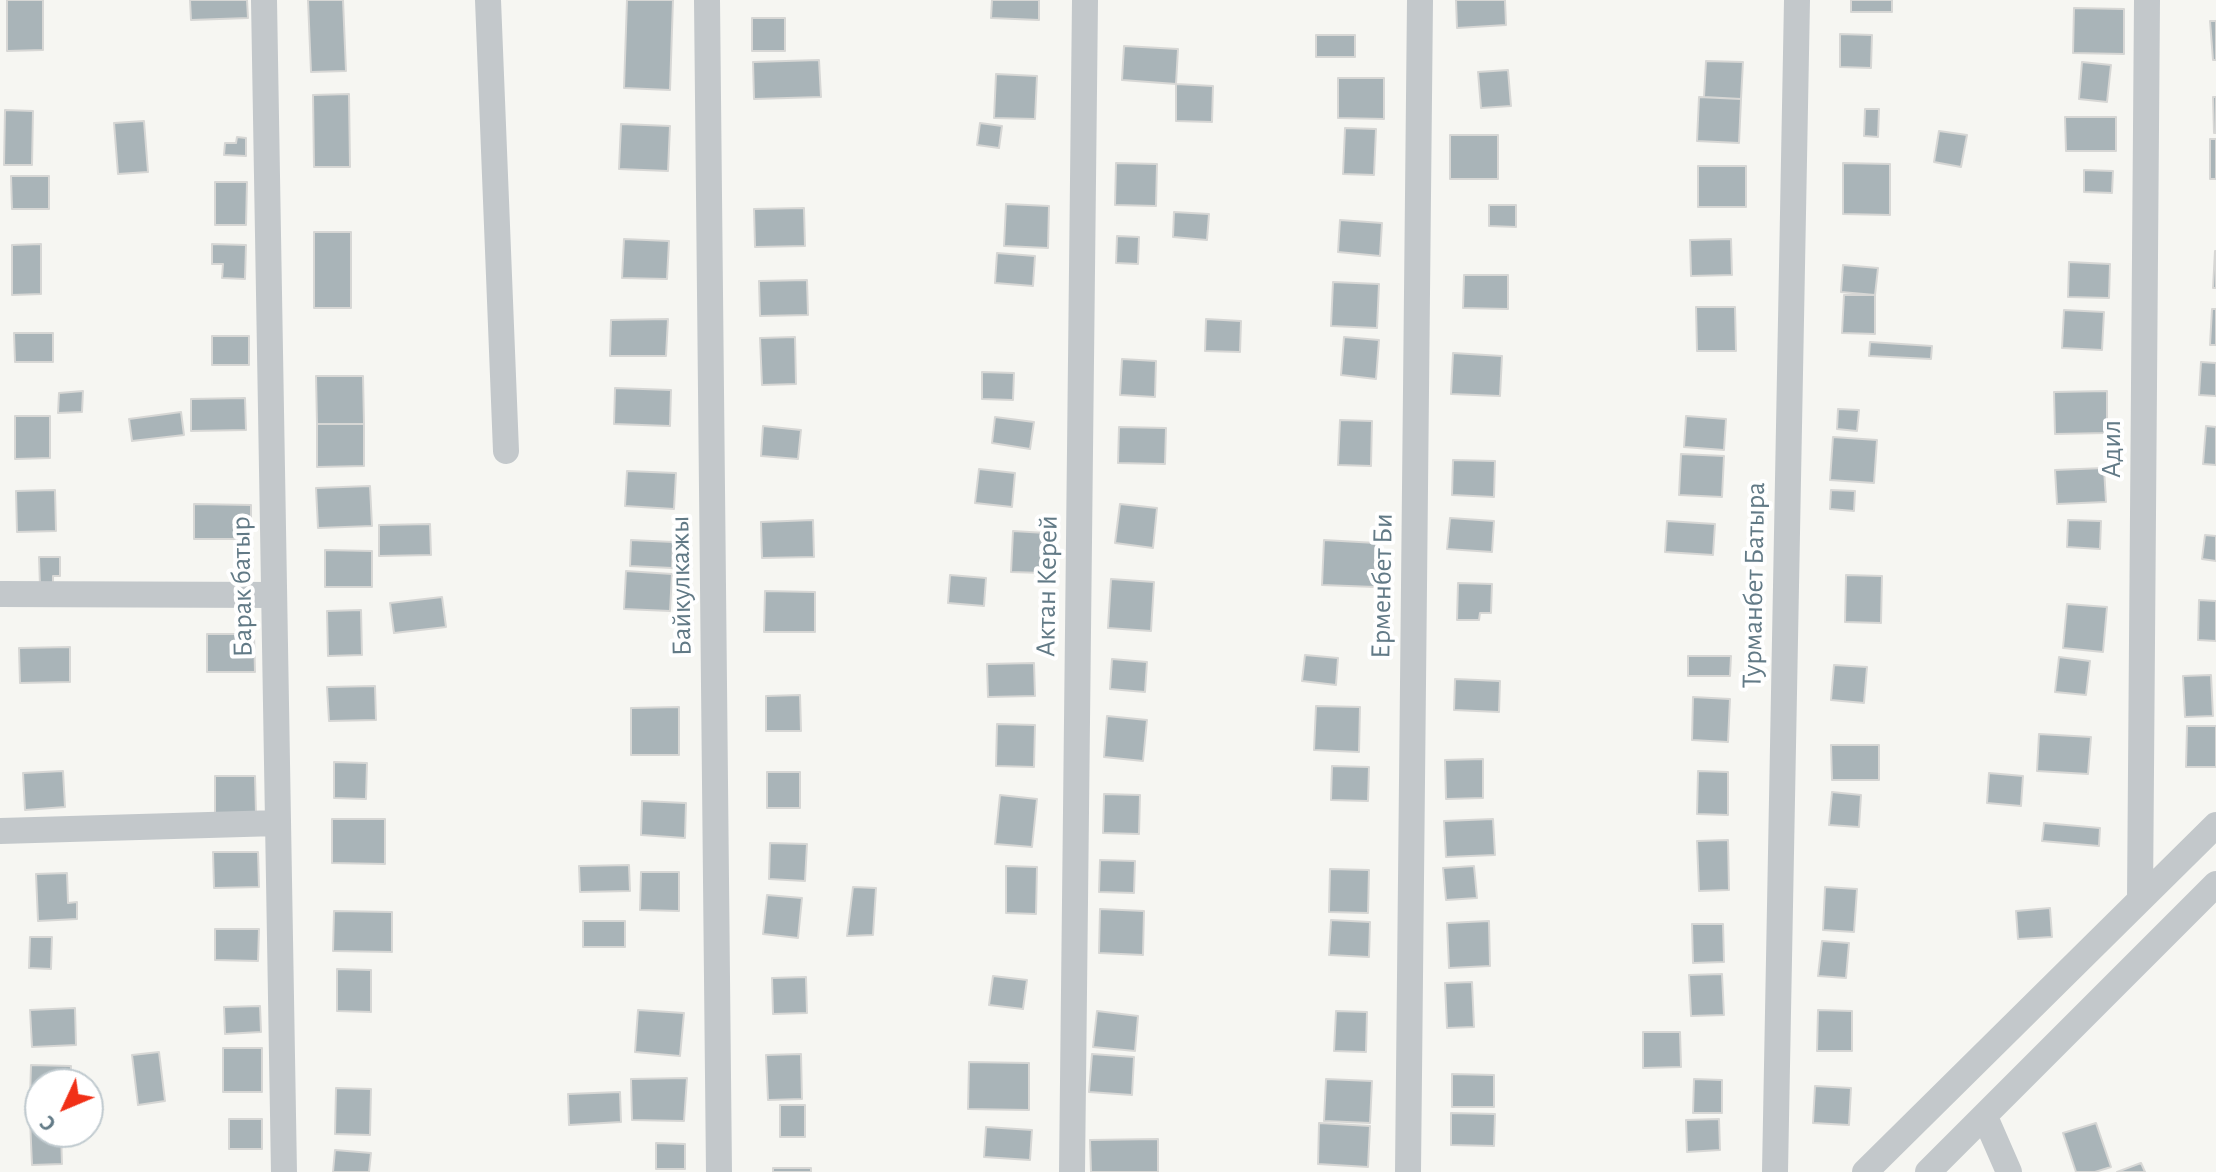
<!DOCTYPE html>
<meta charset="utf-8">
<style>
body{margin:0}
#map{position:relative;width:2216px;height:1172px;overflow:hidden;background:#f6f6f2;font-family:"Alegreya Sans",sans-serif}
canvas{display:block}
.north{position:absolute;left:24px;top:1068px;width:80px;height:80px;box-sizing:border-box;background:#fff;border:2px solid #c0cacf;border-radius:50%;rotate:226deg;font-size:22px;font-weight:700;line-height:32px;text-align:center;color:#627a86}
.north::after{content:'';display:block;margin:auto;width:28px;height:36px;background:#f13017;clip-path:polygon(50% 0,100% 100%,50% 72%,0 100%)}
</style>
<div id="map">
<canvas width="2216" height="1172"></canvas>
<div class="north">С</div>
</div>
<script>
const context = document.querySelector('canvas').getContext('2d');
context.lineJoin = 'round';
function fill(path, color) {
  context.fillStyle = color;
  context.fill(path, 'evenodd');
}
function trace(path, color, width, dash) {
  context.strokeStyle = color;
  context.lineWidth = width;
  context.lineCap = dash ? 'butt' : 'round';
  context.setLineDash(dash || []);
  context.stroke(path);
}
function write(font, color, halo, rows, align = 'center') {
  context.font = font + ' "Alegreya Sans",sans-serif';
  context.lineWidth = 8;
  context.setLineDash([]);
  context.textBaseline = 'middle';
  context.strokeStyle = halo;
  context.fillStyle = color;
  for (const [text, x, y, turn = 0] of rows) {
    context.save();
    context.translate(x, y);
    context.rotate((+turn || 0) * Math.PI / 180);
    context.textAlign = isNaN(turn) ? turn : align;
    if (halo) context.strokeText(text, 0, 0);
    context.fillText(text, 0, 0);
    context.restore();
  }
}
const building = new Path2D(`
 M7,0h36v50l-36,1z
 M190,0h57l1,18 -57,2z
 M308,0h35l3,71 -35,1z
 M627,0h46l-3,90 -46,-2z
 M992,0h47v20l-48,-2z
 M1456,0h49l1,25 -49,3z
 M1851,0h41v12h-41z
 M2074,8l50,1v45l-51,-1z
 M752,18h33v33h-33z
 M2210,21h6v39h-3z
 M1840,34l32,1 -1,33 -31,-1z
 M1316,35h39v22h-39z
 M1124,46l54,3 -2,35 -54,-4z
 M819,60l2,37 -67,2 -1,-37z
 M1706,61l37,1 -2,37 -37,-2z
 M2082,62l29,3 -4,37 -28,-3z
 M1508,70l3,36 -30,2 -3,-36z
 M996,74l41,2 -2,43 -41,-1z
 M1338,78h46v41l-46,-1z
 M1176,84l37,2 -1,36 -36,-1z
 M349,94l1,73h-36l-1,-72z
 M1699,97l42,2 -2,44 -42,-2z
 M2213,97h3v36h-2z
 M1865,109h14l-1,28 -14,-1z
 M5,110l28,1 -1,54h-28z
 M2065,117h51v34h-50z
 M144,121l4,51 -30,2 -4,-51z
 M980,123l22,3 -3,22 -22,-3z
 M621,124l49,2 -2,45 -49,-2z
 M1345,128l31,1 -2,46 -31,-1z
 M1939,131l28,4 -6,32 -27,-5z
 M1450,135h48v44h-48z
 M237,137l9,1v18l-22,-1 1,-12h11z
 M2210,139h6v40h-6z
 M1116,163l41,1 -1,42 -41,-1z
 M1843,163l47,1v51l-47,-1z
 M1698,166h48v41h-48z
 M2084,170l29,1 -1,22 -28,-1z
 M11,176h38v33h-37z
 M215,182h32l-1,43h-31z
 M1006,204l43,2 -1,42 -44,-2z
 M1489,205h27v22l-27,-1z
 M804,208l1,38 -50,1 -1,-38z
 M1174,212l35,2 -2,26 -34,-3z
 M1340,220l42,3 -2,33 -42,-4z
 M314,232h37v76h-37z
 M1117,236l22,1 -1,27 -22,-1z
 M624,239l45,2 -2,38 -45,-1z
 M1731,239l1,36 -41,1 -1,-36z
 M41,244v50l-29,1v-50z
 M212,244l34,1 -1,34 -23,-1 1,-14h-11z
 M2215,251h1v37h-3z
 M997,253l38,3 -2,30 -38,-3z
 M2069,262l41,2 -1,34 -41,-1z
 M1843,265l35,3 -3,27 -34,-3z
 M1464,275h44v34l-45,-1z
 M807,280l1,35 -48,1 -1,-35z
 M1333,282l46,2 -2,44 -46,-2z
 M1844,295h31v39l-33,-1z
 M1696,307h39l1,44h-39z
 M2212,309h4v36h-6z
 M2064,310l40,2 -2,38 -40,-2z
 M668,319l-2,37h-56l1,-36z
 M1206,319l35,2 -1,31 -35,-1z
 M14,333h39v29h-38z
 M212,336h37v29h-37z
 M795,337l1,47 -34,1 -2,-47z
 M1344,337l35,3 -3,39 -35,-4z
 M1870,342l62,4 -1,13 -62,-3z
 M1453,353l49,3 -2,40 -49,-2z
 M1122,359l34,2 -1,36 -35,-2z
 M2201,362l15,1v33l-17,-1z
 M982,372l32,1 -1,27 -31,-1z
 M316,376h47l1,48h-47z
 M615,388l56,2 -1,36 -56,-2z
 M83,391l-1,21 -24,1 1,-20z
 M2107,391v42l-52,1 -1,-42z
 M245,398l1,32 -55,1v-32z
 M1838,409l21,1 -2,21 -20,-2z
 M181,412l3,23 -52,6 -3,-22z
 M15,416h35v42l-35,1z
 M1686,416l40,3 -2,31 -40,-3z
 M995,417l39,5 -4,27 -38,-6z
 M1340,420l32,1 -1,45 -33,-1z
 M317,424h47v42l-47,1z
 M763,426l38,4 -3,29 -37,-3z
 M2206,426l10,1v38l-13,-1z
 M1119,427l47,1 -1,36 -47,-1z
 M1833,437l44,3 -3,43 -44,-3z
 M1681,454l43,2 -2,41 -43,-2z
 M1453,460l42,1 -1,36 -42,-2z
 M2104,468l2,34 -49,2 -2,-34z
 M979,469l36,4 -3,34 -37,-4z
 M627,471l49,2 -2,36 -49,-3z
 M370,486l2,40 -54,2 -2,-40z
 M55,490l1,41 -39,1 -1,-41z
 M1831,490l24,1 -1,20 -24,-2z
 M194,504l57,1v34h-57z
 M1120,504l37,4 -4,40 -38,-5z
 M1450,518l44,3 -2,31 -45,-3z
 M813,520l1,37 -52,1 -1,-36z
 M2068,520l33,1 -1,28 -33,-2z
 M1667,521l48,3 -2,31 -48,-3z
 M430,524l1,31 -52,1v-31z
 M1013,531l33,2 -2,40 -33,-1z
 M2205,535l11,1v25l-14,-2z
 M631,540l42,2 -1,26 -42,-2z
 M1324,540l52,3 -1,44 -53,-2z
 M325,550l47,1v36h-47z
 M39,557h21v19h-7v10h-13z
 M626,571l46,3 -2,37 -46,-2z
 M950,575l36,3 -2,28 -36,-3z
 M1846,575l36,1 -1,47 -36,-1z
 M1111,579l43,3 -3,49 -43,-3z
 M1458,583l34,1 -1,29h-11l-1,7h-22z
 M765,591l50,1v40h-51z
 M442,597l4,30 -52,6 -4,-30z
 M2199,600l17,1v40l-18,-1z
 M2067,604l40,3 -4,45 -40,-4z
 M361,610l1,45 -34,1 -1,-45z
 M207,634h47l1,38h-48z
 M70,647v35l-50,1 -1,-35z
 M1305,655l33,3 -2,27 -34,-4z
 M1688,656h43l-1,20h-42z
 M2059,657l31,4 -4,34 -31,-3z
 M1112,659l35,3 -2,30 -35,-3z
 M1034,663l1,33 -47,1 -1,-33z
 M1834,665l33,2 -3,36 -33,-3z
 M2211,675l2,41 -28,1 -2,-41z
 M1455,679l45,2 -1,31 -45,-2z
 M375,686l1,34 -47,1 -2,-34z
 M800,695l1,36h-35v-35z
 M1693,697l37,2 -2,43 -36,-2z
 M1316,706l44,1 -1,45 -45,-2z
 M679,707v48h-48v-47z
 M1107,716l40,4 -4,41 -39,-4z
 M997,724l38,1 -1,42 -38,-1z
 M2187,726h29v41h-30z
 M2039,734l52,3 -3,37 -51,-3z
 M1831,745h48v35h-47z
 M1483,759v39l-37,1 -1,-39z
 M334,762l33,1 -1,36 -32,-1z
 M1332,766l37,1 -1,34 -37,-1z
 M63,771l2,36 -40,3 -2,-37z
 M1698,771l30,1v43l-31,-1z
 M767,772h33v36h-33z
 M1989,773l34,3 -2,30 -34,-3z
 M215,776h40l1,38h-41z
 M1832,792l29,3 -2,32 -30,-2z
 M1104,794l36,1 -1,39 -36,-1z
 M1000,795l37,4 -5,48 -37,-3z
 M642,801l44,2 -1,35 -44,-3z
 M332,819h53v45l-53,-1z
 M1493,819l2,36 -49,2 -2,-36z
 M2044,823l56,5 -1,18 -57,-5z
 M1728,840l1,50 -30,1 -2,-50z
 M770,843l37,1 -2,37 -36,-2z
 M213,852h45l1,35 -45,1z
 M1100,860l35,1 -1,32 -35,-1z
 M629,865l1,26 -50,1 -1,-26z
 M1006,866l31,1 -1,47 -30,-1z
 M1474,866l3,32 -31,2 -3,-32z
 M1330,869l39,1 -1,43 -39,-1z
 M641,872h38v39l-39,-1z
 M67,873l1,30 9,-1v17l-39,2 -2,-47z
 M853,887l23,1 -3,47 -26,1z
 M1825,887l32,2 -3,43 -31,-2z
 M767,895l35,3 -4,40 -35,-4z
 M2050,908l2,29 -34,2 -2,-28z
 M1100,909l44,2 -1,44 -44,-2z
 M334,911l58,1v40l-59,-1z
 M1331,920l39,2 -1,35 -40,-2z
 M583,921h42v26h-42z
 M1489,921l1,45 -41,2 -2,-45z
 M1692,924h31l1,38 -31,1z
 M215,929h44l-1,32 -43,-1z
 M30,937h22l-1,32 -22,-1z
 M1822,941l27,2 -3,35 -28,-2z
 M337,969l34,1v42l-34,-1z
 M1722,974l2,41 -33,1 -2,-41z
 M993,976l34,4 -4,29 -34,-4z
 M806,977l1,36 -34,1 -1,-36z
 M1472,982l2,45 -27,1 -2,-45z
 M260,1006l1,26 -36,2 -1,-27z
 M75,1008l1,37 -44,2 -2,-37z
 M638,1010l46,3 -4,43 -45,-4z
 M1818,1010l34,1v40h-35z
 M1097,1011l41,5 -3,35 -42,-4z
 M1336,1011l31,1 -1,40 -32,-1z
 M1643,1032h37l1,35 -38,1z
 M223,1048h39v44h-39z
 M159,1052l6,49 -27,4 -6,-50z
 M801,1054l1,45 -34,1 -2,-45z
 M1092,1054l42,3 -2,38 -43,-3z
 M969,1062l60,1v47l-61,-1z
 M31,1065l40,1 -1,18h-30v14l-10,-1z
 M1452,1074l42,1v32h-42z
 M687,1078l-3,43 -52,-1 -1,-41z
 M1326,1079l46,2 -2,42 -46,-2z
 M1694,1079l28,1v33h-29z
 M1815,1086l36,2 -2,37 -36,-2z
 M336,1088l35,1 -1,46 -35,-1z
 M620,1092l1,30 -52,3 -1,-31z
 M780,1105h25v32h-25z
 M1451,1113l44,1 -1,32 -43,-1z
 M40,1119v13h21l1,32 -30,1 -2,-45z
 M229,1119h33v30h-33z
 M1719,1119l1,31 -33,2 -1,-32z
 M1319,1123l51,3 -2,41 -50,-3z
 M2096,1123l15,44 -16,5h-19l-13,-39z
 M986,1127l46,3 -2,30 -46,-3z
 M1158,1139v33h-67l-1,-32z
 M656,1143l29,1v25h-29z
 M335,1150l36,3 -2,19h-36z
 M2141,1163l4,9h-28z
 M773,1168h38v4h-38z`);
const minor = new Path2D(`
 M264,0l20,1172
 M488,0l18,451
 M707,0l12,1172
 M0,594l274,1
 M0,831l278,-8
 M2140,899l7,-899
 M1985,1117l24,55
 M1072,1172l13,-1172
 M1408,1172l12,-1172
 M1775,1172l22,-1172
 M1865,1172l351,-347
 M1928,1172l288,-288`);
const streetNames = [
 ["Адил",2112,449,-90],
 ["Турманбет Батыра",1754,585,-89],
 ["Байкулкажы",681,586,-91],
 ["Актан Керей",1047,586,-89],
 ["Ерменбет Би",1382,586,-89],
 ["Барак батыр",242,587,-91]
];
fill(building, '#a9b4b8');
trace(building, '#d7d7d5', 2);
trace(minor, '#c3c8cb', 26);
write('28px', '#627a86', '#fff', streetNames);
</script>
